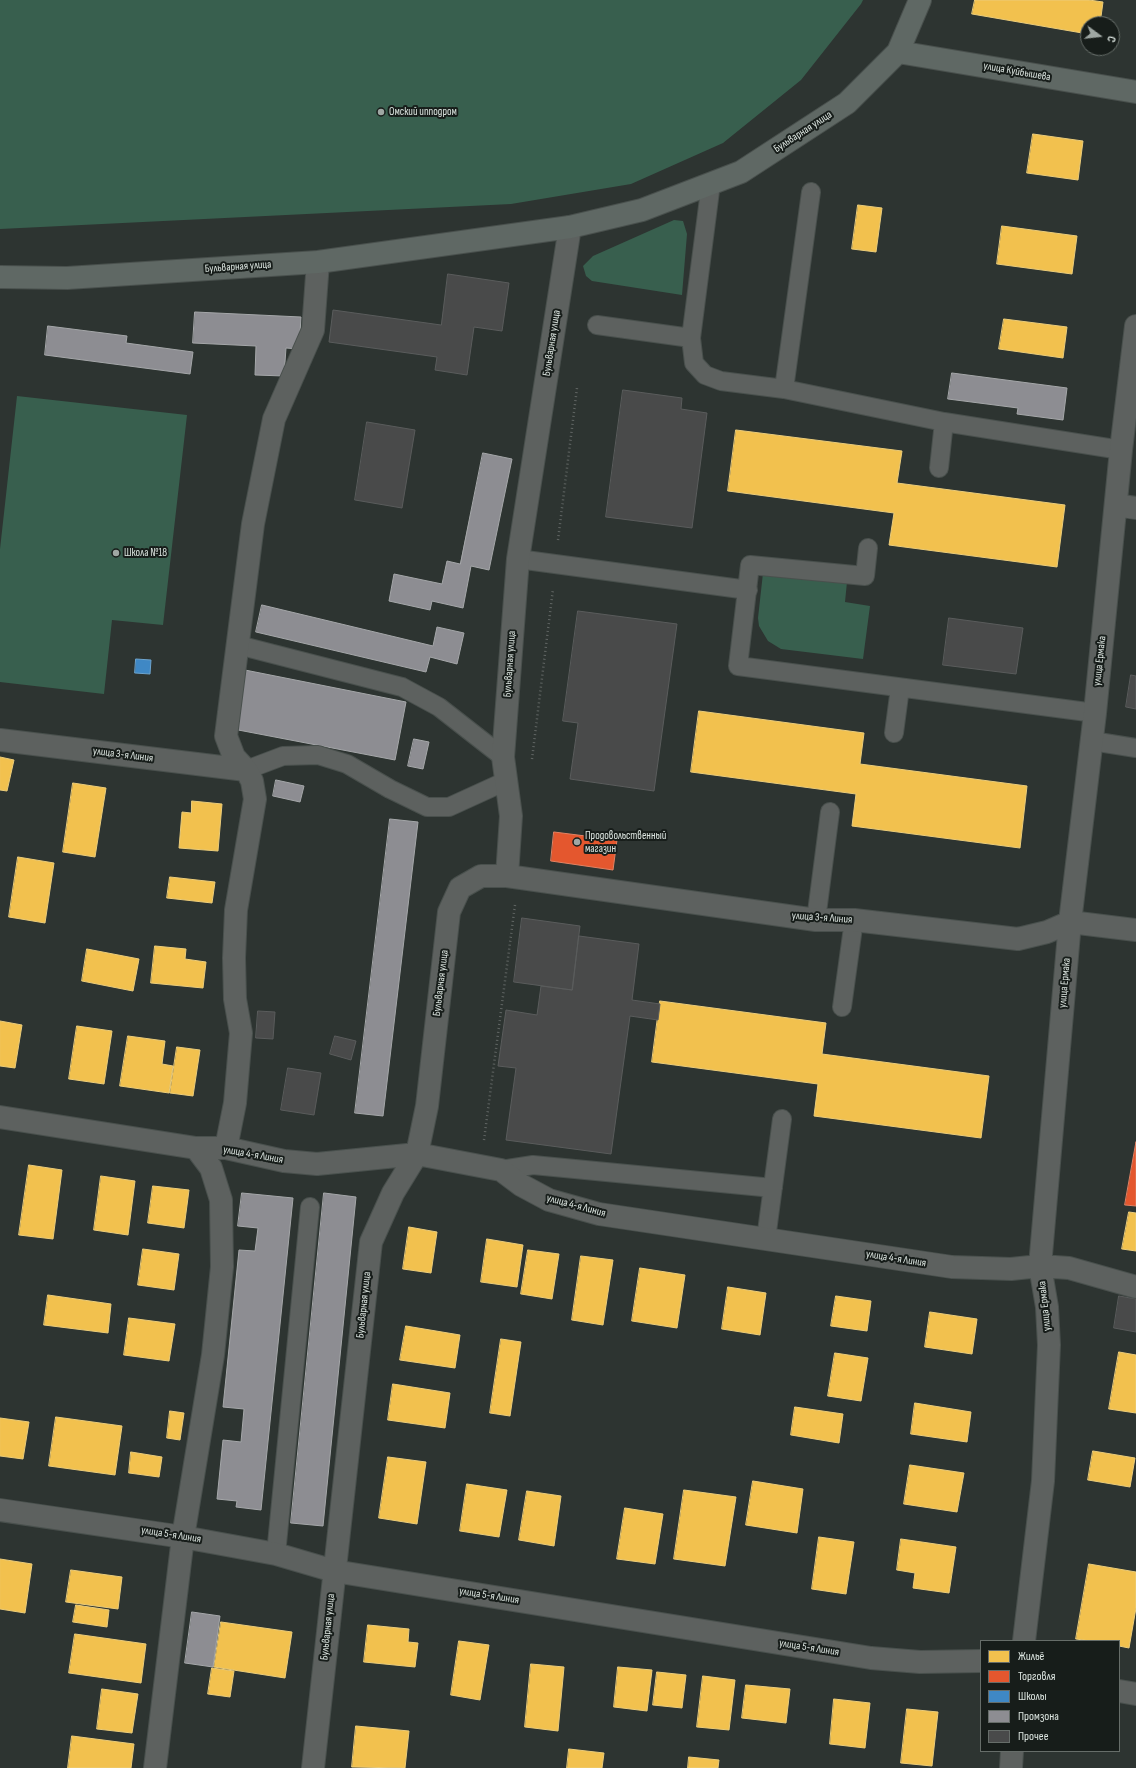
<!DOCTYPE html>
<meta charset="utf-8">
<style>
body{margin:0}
#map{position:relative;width:1136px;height:1768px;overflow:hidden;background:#2d3431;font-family:"Sofia Sans Condensed",sans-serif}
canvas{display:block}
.legend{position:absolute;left:980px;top:1640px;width:140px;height:112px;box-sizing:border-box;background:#171d1a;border:1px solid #666d69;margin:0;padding:5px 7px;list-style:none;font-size:12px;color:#dce5e0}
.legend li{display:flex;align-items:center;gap:8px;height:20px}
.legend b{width:20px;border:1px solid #666d69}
.north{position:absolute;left:1080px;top:16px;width:40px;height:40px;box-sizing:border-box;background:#171d1a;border:1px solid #666d69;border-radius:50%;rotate:105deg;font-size:11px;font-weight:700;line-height:16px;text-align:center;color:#dce5e0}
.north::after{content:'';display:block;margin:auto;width:14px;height:18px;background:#9fa7a3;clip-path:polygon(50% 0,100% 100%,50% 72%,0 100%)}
</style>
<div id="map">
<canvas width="1136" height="1768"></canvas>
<ul class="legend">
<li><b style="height:11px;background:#f2c14e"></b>Жильё</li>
<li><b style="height:11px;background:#e4572e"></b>Торговля</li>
<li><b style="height:11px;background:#3f88c5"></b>Школы</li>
<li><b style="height:11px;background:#8d8d92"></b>Промзона</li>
<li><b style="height:11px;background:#494a4a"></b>Прочее</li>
</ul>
<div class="north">С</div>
</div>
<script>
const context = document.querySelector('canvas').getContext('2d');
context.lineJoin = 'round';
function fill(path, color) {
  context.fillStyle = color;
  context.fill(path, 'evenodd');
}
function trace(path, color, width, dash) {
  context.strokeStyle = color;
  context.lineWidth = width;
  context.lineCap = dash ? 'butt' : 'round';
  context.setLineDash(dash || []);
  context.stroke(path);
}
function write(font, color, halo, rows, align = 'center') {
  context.font = font + ' "Sofia Sans Condensed",sans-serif';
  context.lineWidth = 4;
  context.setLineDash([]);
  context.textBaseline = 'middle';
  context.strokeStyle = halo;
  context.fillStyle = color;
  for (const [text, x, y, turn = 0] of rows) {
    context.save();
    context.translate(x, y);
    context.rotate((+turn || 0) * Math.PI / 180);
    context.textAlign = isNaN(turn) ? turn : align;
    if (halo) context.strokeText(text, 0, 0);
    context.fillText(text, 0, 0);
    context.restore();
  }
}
const green = new Path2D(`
 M0,0h863l-2,4 -60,76 -78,63 -92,41 -120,20 -511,25z
 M674,220l9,1 4,13 -5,61 -90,-14 -6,-5 -3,-10 10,-10z
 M17,396l170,19 -24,210 -51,-5 -8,74 -104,-12v-133z
 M763,573l84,9 -2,20 25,4 -7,53 -82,-10 -13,-8 -9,-15 -1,-8z`);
const homes = new Path2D(`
 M975,0h114l14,2 -3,22h-12v10l-116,-20z
 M1033,134l50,7 -5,39 -51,-7z
 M858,205l24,3 -6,44 -24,-3z
 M1002,226l75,10 -5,38 -75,-10z
 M1004,319l63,8 -4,31 -64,-9z
 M736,430l166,21 -5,32 168,22 -8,62 -168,-22 5,-32 -166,-22z
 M699,711l165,22 -4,31 167,22 -7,62 -168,-22 4,-32 -165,-22z
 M0,757l14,3 -7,31 -7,-1z
 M73,783l33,5 -11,69 -32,-5z
 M192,801l30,3 -4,47 -39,-3 3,-36 9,1z
 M18,857l36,6 -9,60 -36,-6z
 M170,877l45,5 -3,21 -45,-5z
 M155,946l31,3 -1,10 21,3 -3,26 -52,-5z
 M87,949l52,10 -6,32 -51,-10z
 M660,1001l166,22 -4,31 167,22 -8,62 -167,-22 4,-32 -166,-22z
 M0,1021l22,4 -7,43 -15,-2z
 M77,1026l35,5 -8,53 -35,-5z
 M128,1036l37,5 -3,23 11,2 -4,27 -49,-7z
 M177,1047l23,3 -7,46 -23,-3z
 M29,1165l33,5 -9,69 -34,-4z
 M101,1176l34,5 -7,54 -34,-5z
 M153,1186l36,4 -5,38 -36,-5z
 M1129,1212l7,1v38l-14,-2z
 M409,1227l28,5 -6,41 -28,-4z
 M487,1239l36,6 -6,42 -36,-5z
 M143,1249l36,5 -5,36 -36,-5z
 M528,1250l31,4 -7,45 -31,-5z
 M581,1256l32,4 -10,65 -31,-5z
 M640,1268l45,7 -8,53 -45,-7z
 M728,1287l38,6 -6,42 -38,-6z
 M48,1295l63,9 -3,29 -64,-8z
 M836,1296l35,5 -4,30 -36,-5z
 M930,1312l47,7 -5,35 -47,-7z
 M129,1318l46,6 -6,37 -45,-6z
 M406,1326l54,9 -5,33 -55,-8z
 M501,1339l20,3 -11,74 -20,-3z
 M1119,1352l17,3v58l-27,-4z
 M835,1353l33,5 -7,43 -33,-5z
 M393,1384l57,9 -5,35 -57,-8z
 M915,1403l56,9 -4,30 -56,-8z
 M795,1407l48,7 -4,29 -48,-8z
 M170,1411l14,2 -4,27 -13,-2z
 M56,1417l66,9 -7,49 -66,-9z
 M0,1418l29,4 -6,37 -23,-3z
 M1093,1451l42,7 -5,29 -42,-7z
 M131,1452l31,5 -3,20 -30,-4z
 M388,1457l38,5 -9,62 -38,-6z
 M910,1465l54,8 -7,39 -53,-8z
 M753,1481l50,8 -6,44 -51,-8z
 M467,1484l40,6 -8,47 -39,-6z
 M684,1490l52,7 -11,69 -51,-7z
 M527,1491l34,5 -7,50 -35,-6z
 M625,1508l38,6 -8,50 -38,-5z
 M819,1537l35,5 -8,52 -34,-5z
 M901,1539l55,8 -7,46 -36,-5 2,-15 -18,-3z
 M0,1559l32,5 -7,49 -25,-4z
 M1089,1564l47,8v36l-7,40 -10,-2v-5h-29l-14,-2z
 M71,1570l51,7 -4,32 -52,-7z
 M76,1605l33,5 -2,17 -34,-5z
 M221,1622l71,10 -7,46 -71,-11z
 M368,1625l41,4 -1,13 10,1 -3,24 -51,-5z
 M75,1634l71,10 -5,39 -72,-10z
 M459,1641l30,4 -9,55 -29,-5z
 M531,1664l33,3 -6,64 -33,-4z
 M618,1667l34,3 -5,41 -33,-4z
 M212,1668l22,3 -4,26 -22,-3z
 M657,1672l29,3 -4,33 -29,-3z
 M703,1676l32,4 -6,50 -32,-3z
 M746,1685l44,4 -4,34 -44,-5z
 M102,1689l36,5 -6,39 -35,-4z
 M834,1699l36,4 -5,45 -35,-4z
 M907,1709l31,3 -6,54 -31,-3z
 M356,1726l53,5 -4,37 -53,-1z
 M72,1736l62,8 -3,24h-63z
 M569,1749l35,4 -2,15h-35z
 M689,1757l30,3 -1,8h-30z`);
const shops = new Path2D(`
 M554,832l63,8 -4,30 -62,-9z
 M1136,1142v64l-11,-1z`);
const schools = new Path2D(`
 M136,659l15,1 -1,14 -15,-1z`);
const industry = new Path2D(`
 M195,312l106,5 -2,32 -13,-1 -2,28 -29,-1 1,-29 -63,-3z
 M48,326l79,10 -1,7 67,9 -3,22 -145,-19z
 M952,373l115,15 -4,32 -46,-6 1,-6 -70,-9z
 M483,453l29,6 -23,111 -18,-4 -8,42 -31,-7 -2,9 -41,-9 5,-27 48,10 5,-23 13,3z
 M262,605l171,41 4,-19 27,6 -7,31 -27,-7 -4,15 -170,-40z
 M245,670l161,32 -11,58 -162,-31z
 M414,739l15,3 -6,27 -15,-3z
 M276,780l28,6 -4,16 -27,-6z
 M390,819l28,3 -35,294 -28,-3z
 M242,1193l51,5 -32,312 -25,-3 1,-6 -20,-2 6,-59 18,2 3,-33 -21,-2 16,-157 16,1 3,-23 -20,-2z
 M324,1193l32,4 -33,329 -32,-3z
 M192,1612l28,4 -7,51 -28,-4z`);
const building = new Path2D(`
 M448,274l61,9 -7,48 -28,-4 -7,48 -32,-5 2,-13 -108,-15 4,-32 108,15z
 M623,390l59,8 -1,11 26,4 -15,115 -86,-11z
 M367,422l48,8 -13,78 -47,-8z
 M578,611l99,13 -23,167 -84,-12 8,-56 -15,-2z
 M949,618l74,10 -7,46 -73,-9z
 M1131,675l5,1v33l-10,-2z
 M522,918l58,8 -8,64 -58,-8z
 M579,936l60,8 -7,56 28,4 -2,16 -28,-4 -19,138 -105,-14 10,-72 -18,-2 8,-56 31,5 4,-29 31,4z
 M258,1011l17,1 -2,27 -17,-1z
 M335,1036l21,5 -5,19 -21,-6z
 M288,1068l33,5 -7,42 -33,-5z
 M1119,1296l17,3v33l-22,-4z`);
const path = new Path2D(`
 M558,540l19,-152
 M532,759l21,-170
 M484,1140l31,-235`);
const lane = new Path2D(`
 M711,183l-20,155 3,25 11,12 16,6 63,8 160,33 177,28
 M597,325l94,13
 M784,389l27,-197
 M939,468l5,-46
 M868,548l-3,28 -115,-11 -12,101 357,47
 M518,559l230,31
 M238,645l164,42 37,20 64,50
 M894,733l6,-45
 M1092,741l44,7
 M246,770l37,-14 35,-1 29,9 43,25 37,18h22l57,-26
 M816,920l14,-108
 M842,1007l12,-87
 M501,1170l32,-5 240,23
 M766,1239l16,-120
 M276,1554l34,-347`);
const street = new Path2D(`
 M1116,505l20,3
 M0,740l246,30
 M507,876l309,44h38l164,19 29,-7 23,-10 66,8
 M0,1117l196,31h30l58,13 33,3 100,-10 84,16 20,15 28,15 50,14 353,53 59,2 29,-3 29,2 67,19
 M226,1148l9,-45 6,-70 -6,-34 -1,-41 2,-48 19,-111 -3,-18 -6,-11 -12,-13 -8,-21 27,-212 21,-105 39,-89 5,-68
 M0,1510l183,27 93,17 58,17 537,87 49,4 61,-1
 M1024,1641l19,-160 6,-136 -2,-38 -7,-41 30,-344 25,-209 26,-263 15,-124
 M1119,1691l17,3
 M155,1768l28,-231 30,-182 9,-88 -1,-67 -10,-32 -15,-20
 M313,1768l58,-526 22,-49 24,-39 10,-48 22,-194 11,-24 21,-12h26l4,-60 -8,-59 15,-198 52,-332
 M1011,1768l1,-17`);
const secondary = new Path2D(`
 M898,52l238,40
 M0,277l67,1 251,-16 252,-35 72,-17 99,-38 106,-69 51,-51 22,-52`);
const markers = [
 [381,112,4,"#9fa7a3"],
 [116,553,4,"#9fa7a3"],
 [577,842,4,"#9fa7a3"]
];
const streetNames = [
 ["улица Куйбышева",1017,72,10],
 ["Бульварная улица",803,132,-33],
 ["Бульварная улица",238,267,-4],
 ["Бульварная улица",552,343,-81],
 ["улица Ермака",1100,661,-84],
 ["Бульварная улица",510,664,-86],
 ["улица 3-я Линия",123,755,7],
 ["улица 3-я Линия",822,918,4],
 ["Бульварная улица",441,983,-83],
 ["улица Ермака",1065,983,-85],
 ["улица 4-я Линия",253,1155,10],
 ["улица 4-я Линия",576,1206,15],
 ["улица 4-я Линия",896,1259,9],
 ["Бульварная улица",364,1305,-84],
 ["улица Ермака",1045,1306,-96],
 ["улица 5-я Линия",171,1535,9],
 ["улица 5-я Линия",489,1596,9],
 ["Бульварная улица",328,1627,-84],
 ["улица 5-я Линия",809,1648,9]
];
const poiNames = [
 ["Омский ипподром",389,112],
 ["Школа №18",124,553],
 ["Продовольственный",585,836],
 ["магазин",585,849]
];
fill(green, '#385f4e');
fill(homes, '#f2c14e');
trace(homes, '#ebcc7a', 1);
fill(shops, '#e4572e');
trace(shops, '#e28263', 1);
fill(schools, '#3f88c5');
trace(schools, '#6ea4cd', 1);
fill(industry, '#8d8d92');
trace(industry, '#a5a7a9', 1);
fill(building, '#494a4a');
trace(building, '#5a5c5c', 1);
trace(lane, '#49504d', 20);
trace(street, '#49504d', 24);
trace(secondary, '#49504d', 24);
trace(path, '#616664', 2.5, [1, 3]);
trace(lane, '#5d615f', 18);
trace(street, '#5d615f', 22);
trace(secondary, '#5f6864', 22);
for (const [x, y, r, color] of markers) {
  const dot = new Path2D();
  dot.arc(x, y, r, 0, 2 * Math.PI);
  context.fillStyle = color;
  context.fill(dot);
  trace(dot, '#171d1a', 1.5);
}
write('11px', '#dce5e0', '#171d1a', streetNames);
write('11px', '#dce5e0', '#171d1a', poiNames, 'left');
</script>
